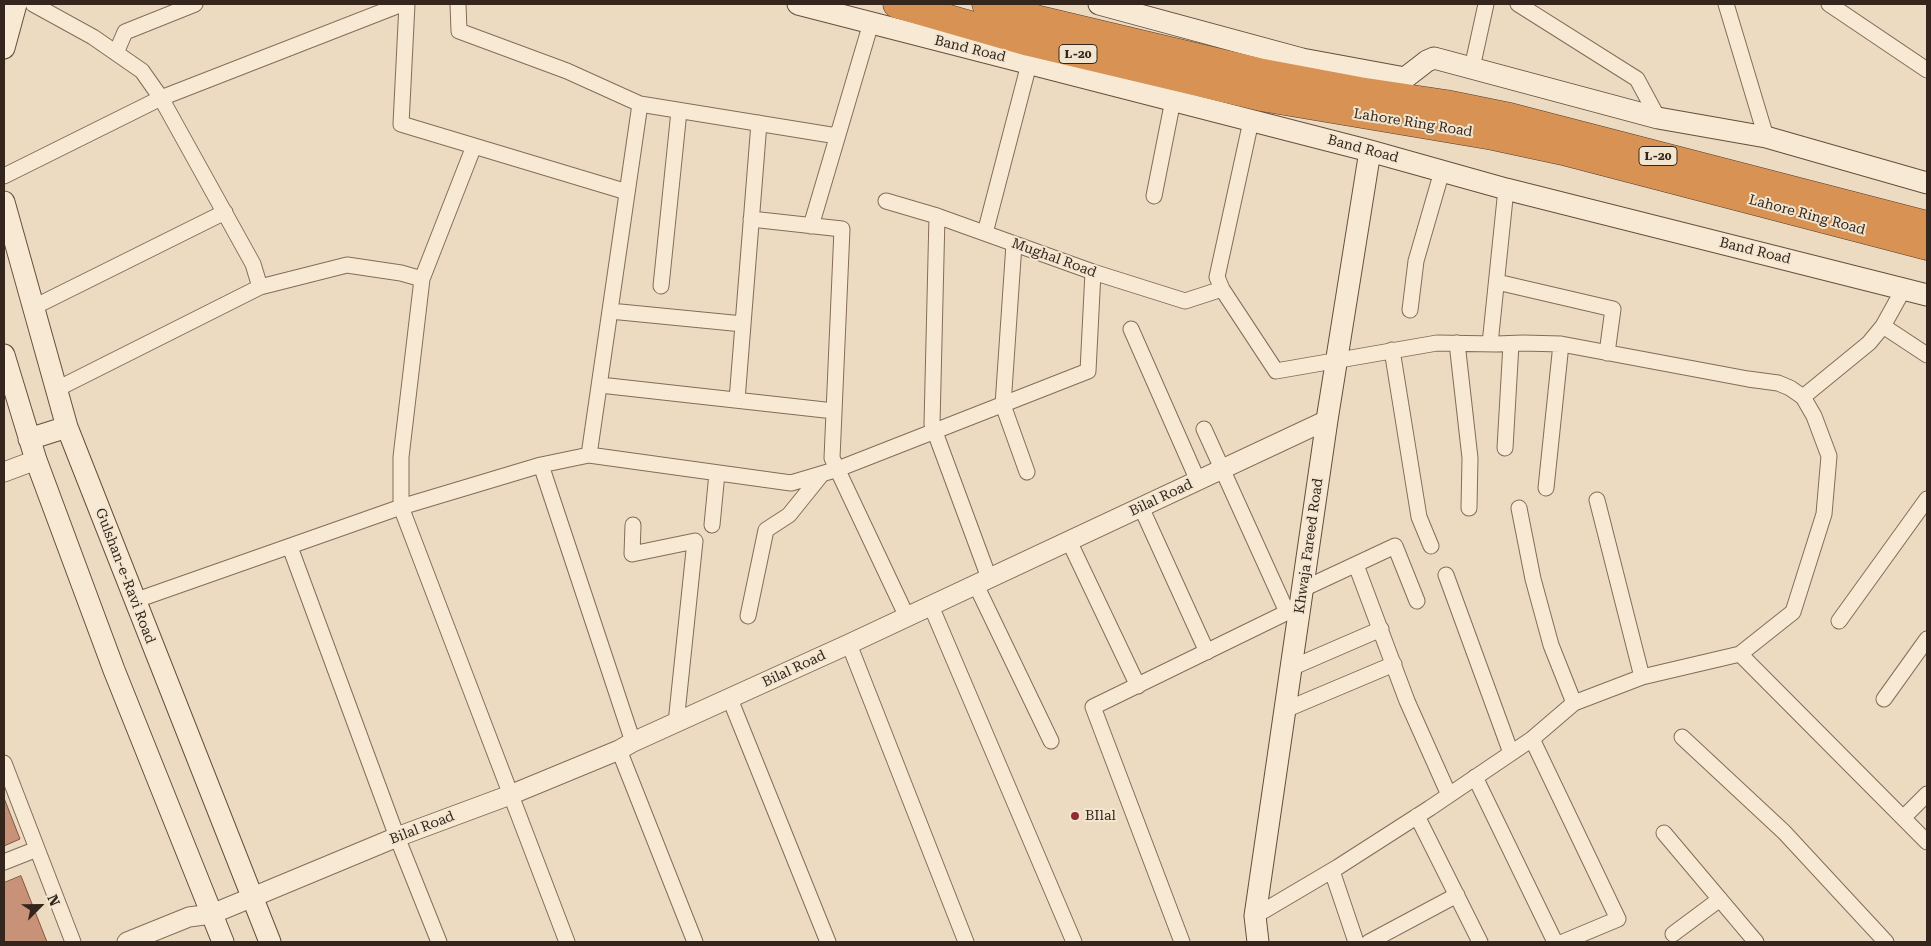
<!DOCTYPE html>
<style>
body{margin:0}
#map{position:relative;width:1931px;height:946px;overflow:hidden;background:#ecdbc1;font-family:"Roboto Serif",serif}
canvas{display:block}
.frame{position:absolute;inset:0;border:5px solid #34261d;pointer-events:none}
.north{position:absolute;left:15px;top:881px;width:50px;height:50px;-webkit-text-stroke:4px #f3e6d0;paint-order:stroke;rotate:67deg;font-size:14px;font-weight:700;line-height:20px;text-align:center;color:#34261d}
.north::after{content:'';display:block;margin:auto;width:18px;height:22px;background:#34261d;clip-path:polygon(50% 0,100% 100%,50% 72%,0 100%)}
</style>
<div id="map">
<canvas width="1931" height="946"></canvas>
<div class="frame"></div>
<div class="north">N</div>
</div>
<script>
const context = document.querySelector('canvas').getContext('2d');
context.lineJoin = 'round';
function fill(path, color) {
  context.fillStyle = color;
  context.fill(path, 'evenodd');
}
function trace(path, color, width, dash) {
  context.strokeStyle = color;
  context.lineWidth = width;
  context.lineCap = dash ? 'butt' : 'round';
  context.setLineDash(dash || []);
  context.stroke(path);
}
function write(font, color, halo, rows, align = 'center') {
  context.font = font + ' "Roboto Serif",serif';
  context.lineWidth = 4;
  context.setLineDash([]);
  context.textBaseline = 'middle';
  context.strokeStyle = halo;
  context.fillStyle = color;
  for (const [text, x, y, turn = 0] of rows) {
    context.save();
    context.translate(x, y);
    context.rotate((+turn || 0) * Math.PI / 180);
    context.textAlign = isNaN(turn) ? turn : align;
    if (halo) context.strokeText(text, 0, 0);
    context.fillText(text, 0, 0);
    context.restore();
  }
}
const building = new Path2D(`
 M4,798l16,41 -16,7z
 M21,876l26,66h-43v-59z`);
const minor = new Path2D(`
 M33,4l60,33 49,34 19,27 92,166 7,23 87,-22 54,8 21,6 -21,178v50l166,435
 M407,4l-6,120 226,68
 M458,4l1,27 108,40 73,33 197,32
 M1518,4l119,75 21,39
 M1726,4l40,133
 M1829,4l98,66
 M116,53l9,-21 70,-28
 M1472,68l14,-64
 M1251,121l-34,156 5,12 54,82 161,-28 59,1 27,-1 38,1 187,35 30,4 12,5 13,9 11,19 15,40 -5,58 -31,98 -53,42 -98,23 -68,26 -42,36 -102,69 -92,59 -83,49
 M4,176l157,-78 241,-94
 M1154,196l19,-96
 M886,201l51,15 156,56 92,29 37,-12
 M937,216l-5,208 57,154
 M751,219l91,10 -10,229 75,159
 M811,226l60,-203
 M985,233l44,-169
 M1014,244l-11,161 24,67
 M422,279l52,-133
 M1497,282l116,27 -6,44
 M661,286l18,-175
 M32,308l193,-96
 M1410,310l6,-49 26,-90
 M610,311l133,13
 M1883,326l44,29
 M1131,329l67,152
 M1457,343l13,115 -1,50
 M1490,344l16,-155
 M1392,350l27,167 12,29
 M600,385l234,26
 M57,389l203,-102
 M1803,397l66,-54 14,-17 20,-36
 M737,400l22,-277
 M1204,429l83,183
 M1505,448l6,-104
 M589,455l51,-351
 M541,465l92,277
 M1546,488l15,-144
 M1597,500l45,177
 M1141,507l66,145
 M1519,508l14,71 18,66 23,58
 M633,525l-1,29 63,-13 -19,182
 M712,525l5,-52
 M1069,541l69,145
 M290,547l107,290 42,105
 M1356,565l51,136 42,94
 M1446,575l65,178
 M976,585l75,156
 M1303,589l92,-43 22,55
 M134,601l267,-94 140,-42 48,-10 202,28 47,-14 250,-98 5,-99
 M931,606l143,336
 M748,616l18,-86 23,-15 33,-41
 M1839,621l88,-122
 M849,644l117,298
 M1740,654l187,188
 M1291,668l90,-39
 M730,699l98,243
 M1884,699l43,-60
 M1285,710l109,-46
 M1682,737l102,95 102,110
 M1532,739l86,180 -55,23
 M619,750l76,192
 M4,763l69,179
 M1475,777l80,165
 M1417,816l63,126
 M1903,818l24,-24
 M1664,833l92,109
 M4,862l33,-13
 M1332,871l24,71
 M1673,934l47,-35
 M1182,942l-89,-235 207,-101
 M1369,942l88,-47`);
const tertiary = new Path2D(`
 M4,472l32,-12
 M127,942l62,-25 23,-3 185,-77 113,-42 109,-45 14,-8 216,-98 478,-224`);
const secondary = new Path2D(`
 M798,4l572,147 136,38 421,106
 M1099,4l203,55 103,19 22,-17 7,-3 224,60 108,19 161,46
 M4,48l12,-44
 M4,202l63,225 203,515
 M4,355l32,105 78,210 109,272
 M29,439l38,-12
 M1258,942l-3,-26 72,-496 43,-269`);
const motorway = new Path2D(`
 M897,4l132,38 232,55 232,39 70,15 364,95
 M986,4l50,15 227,54 96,18 87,13 64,13 417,108`);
const markers = [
 [1075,816,5,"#902c36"]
];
const shields = [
 [1078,54,38],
 [1658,156,38]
];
const shieldNames = [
 ["L-20",1078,54],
 ["L-20",1658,156]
];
const streetNames = [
 ["Band Road",970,49,14],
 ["Lahore Ring Road",1413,123,9],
 ["Band Road",1363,149,15],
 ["Lahore Ring Road",1807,215,15],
 ["Band Road",1755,251,14],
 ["Mughal Road",1054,258,20],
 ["Bilal Road",1161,498,-25],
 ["Khwaja Fareed Road",1309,546,-82],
 ["Gulshan-e-Ravi Road",125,576,69],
 ["Bilal Road",794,669,-25],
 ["Bilal Road",422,828,-21]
];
const poiNames = [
 ["BIlal",1085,816]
];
fill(building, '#c89278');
trace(building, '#825540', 1);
trace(minor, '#846c59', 17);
trace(tertiary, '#846c59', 21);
trace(secondary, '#664e3d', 23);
trace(motorway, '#523b2e', 29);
trace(minor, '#f7e9d4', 15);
trace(tertiary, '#f7e9d4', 19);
trace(secondary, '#f7e9d4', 21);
trace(motorway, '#d89254', 28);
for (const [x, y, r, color] of markers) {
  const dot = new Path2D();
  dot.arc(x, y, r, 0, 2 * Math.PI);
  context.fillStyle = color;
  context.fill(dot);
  trace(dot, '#f3e6d0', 2);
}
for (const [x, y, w] of shields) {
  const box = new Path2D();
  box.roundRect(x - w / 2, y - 9.5, w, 19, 4);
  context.fillStyle = '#f3e6d0';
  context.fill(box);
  trace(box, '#34261d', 1);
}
write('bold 12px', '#34261d', null, shieldNames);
write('14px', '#34261d', '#f3e6d0', streetNames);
write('14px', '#34261d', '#f3e6d0', poiNames, 'left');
</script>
